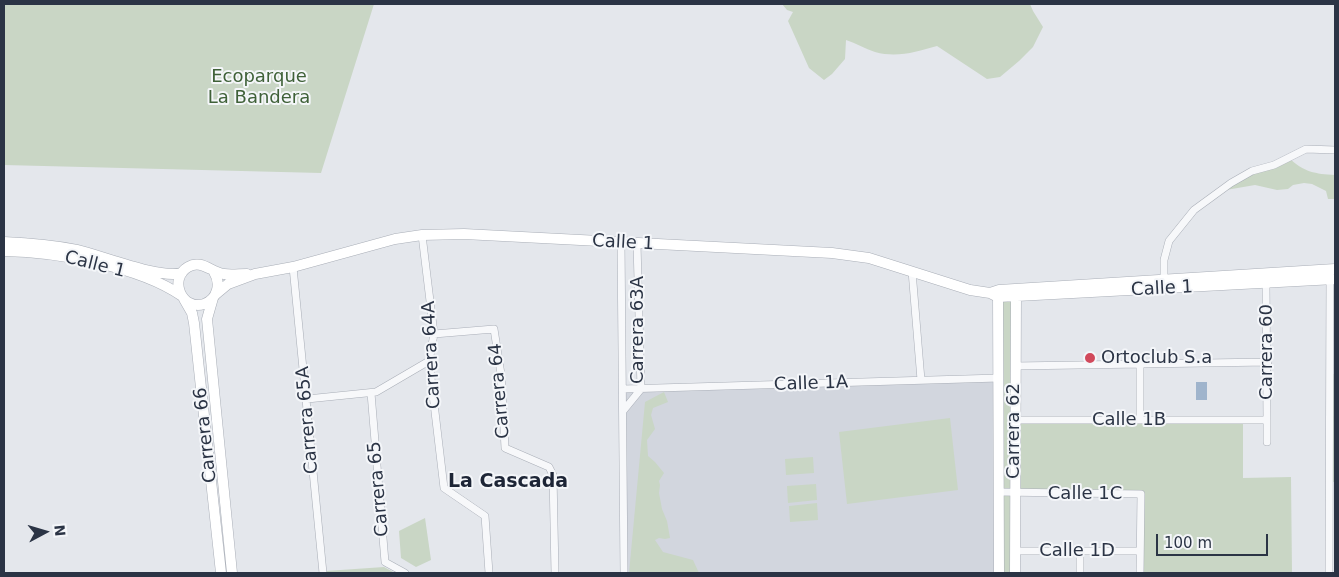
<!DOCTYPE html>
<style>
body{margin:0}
#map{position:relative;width:1339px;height:577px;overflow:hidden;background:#e4e7ec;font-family:"DejaVu Sans",sans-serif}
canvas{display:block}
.frame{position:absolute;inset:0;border:5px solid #2b3445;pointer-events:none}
.north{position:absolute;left:20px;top:507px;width:50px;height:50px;-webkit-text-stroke:4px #f4f6f9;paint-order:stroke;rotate:84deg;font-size:14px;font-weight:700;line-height:20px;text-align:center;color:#2b3445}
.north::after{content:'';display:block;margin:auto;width:18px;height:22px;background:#2b3445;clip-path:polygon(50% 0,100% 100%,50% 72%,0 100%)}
.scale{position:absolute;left:1156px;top:534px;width:112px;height:22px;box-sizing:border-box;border:2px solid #2b3445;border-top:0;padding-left:6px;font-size:15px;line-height:18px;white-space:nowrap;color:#2b3445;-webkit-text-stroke:4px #f4f6f9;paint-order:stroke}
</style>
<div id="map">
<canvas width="1339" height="577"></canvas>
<div class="frame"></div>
<div class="north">N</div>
<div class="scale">100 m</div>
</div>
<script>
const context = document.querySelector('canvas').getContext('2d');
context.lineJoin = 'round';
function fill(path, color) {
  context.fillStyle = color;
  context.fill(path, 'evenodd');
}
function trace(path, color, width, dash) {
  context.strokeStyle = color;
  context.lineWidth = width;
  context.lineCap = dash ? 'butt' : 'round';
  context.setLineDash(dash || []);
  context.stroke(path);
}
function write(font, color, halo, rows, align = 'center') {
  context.font = font + ' "DejaVu Sans",sans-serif';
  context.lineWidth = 4;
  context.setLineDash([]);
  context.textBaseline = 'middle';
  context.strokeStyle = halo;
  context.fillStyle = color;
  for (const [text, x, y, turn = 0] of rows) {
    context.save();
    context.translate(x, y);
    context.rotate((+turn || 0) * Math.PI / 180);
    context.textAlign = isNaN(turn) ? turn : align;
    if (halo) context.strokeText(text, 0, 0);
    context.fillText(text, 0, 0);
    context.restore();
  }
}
const built = new Path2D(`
 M999,378v195h-375l-1,-184z`);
const green = new Path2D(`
 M4,4h370l-53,169 -317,-8z
 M782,4h248l3,7 10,16 -10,20 -14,14 -19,16 -13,2 -50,-33c-21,6 -40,12 -62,6 -10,-3 -19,-9 -29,-12l-1,19 -13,15 -8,6 -15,-12 -21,-47 5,-9 -6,-2z
 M1289,158c15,14 26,16 46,17v24h-7l-2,-8 -14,-7 -8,-1 -11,2 -5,4 -11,1 -22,-5 -29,5 5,-7z
 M998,297h18l-1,123h228v58l48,-1 1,96h-152v-79l-125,-1v80h-16z
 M1330,374h5v108h-6z
 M664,392l4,10 -15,6 -2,7 4,14 -8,11 1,16 7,6 9,11 -5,8 1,4 -1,8 3,16 5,12 3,17 -5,1 -6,-1 -4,2 8,12 30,8 6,13h-70l16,-171z
 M950,418l8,72 -111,14 -8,-72z
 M813,457l1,16 -28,2 -1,-16z
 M816,484l1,16 -29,3 -1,-17z
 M817,503l1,17 -28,2 -1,-16z
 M425,518l6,42 -15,7 -15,-9 -2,-27z
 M384,567l11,6h-69v-2z`);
const water = new Path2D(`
 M1196,382h11v18h-11z`);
const street = new Path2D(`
 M422,235l12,99 -5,27 15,127 41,28 4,57
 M621,242l3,331
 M293,267l30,306
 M912,271l9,109
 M1164,280v-20l5,-19 25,-31 37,-27 21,-12 22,-6 32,-16 29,1
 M434,334l60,-5 7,45 4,74 44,19 4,8 2,98
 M1140,364v55
 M1015,366l253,-4
 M623,389l376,-11
 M371,393l14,169 20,11
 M307,399l69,-7 53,-31
 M623,411l18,-22 -4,-145
 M1015,420h252l-1,-136
 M1267,442v-22
 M999,492l142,2 -1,79
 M1015,551h125
 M1080,551v22
 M1329,573l1,-297`);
const secondary = new Path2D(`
 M4,242c24,1 49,3 73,8 26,6 81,29 105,23
 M4,251c52,1 135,15 178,45
 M214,272c7,11 4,27 -10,32 -22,7 -36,-25 -16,-37 13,-8 23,5 36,7 7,1 15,0 23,0
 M998,292l1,281
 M990,293l9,-3 336,-21
 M216,294l12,-10 27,-10 38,-7 102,-28 27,-4 42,-1 368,19 37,5 101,32 20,3 8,4 337,-18
 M213,298l-6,21 25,254
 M184,299l8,14 2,10 27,250
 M1015,573l1,-281`);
const markers = [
 [1090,358,6,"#d1495b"]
];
const parkNames = [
 ["Ecoparque",259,77],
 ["La Bandera",259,98]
];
const streetNames = [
 ["Calle 1",623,243,3],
 ["Calle 1",95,265,14],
 ["Calle 1",1162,289,-3],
 ["Carrera 63A",638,330,-90],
 ["Carrera 60",1267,352,-90],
 ["Carrera 64A",432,355,-93],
 ["Calle 1A",811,384,-2],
 ["Carrera 64",500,391,-95],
 ["Carrera 65A",308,420,-95],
 ["Calle 1B",1129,420],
 ["Carrera 62",1014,431,-90],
 ["Carrera 66",206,435,-96],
 ["Carrera 65",379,489,-95],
 ["Calle 1C",1085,494],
 ["Calle 1D",1077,551]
];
const poiNames = [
 ["Ortoclub S.a",1101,358]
];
const neighbourhoodNames = [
 ["La Cascada",508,482]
];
fill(built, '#d2d6de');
fill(green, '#c9d6c5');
fill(water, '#9fb4cc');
trace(street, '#a9aeb7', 8);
trace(secondary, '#a9aeb7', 11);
trace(street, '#f7f8fa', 7);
trace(secondary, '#fff', 10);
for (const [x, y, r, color] of markers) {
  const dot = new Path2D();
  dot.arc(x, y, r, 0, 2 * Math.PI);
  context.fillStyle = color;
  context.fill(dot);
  trace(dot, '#f4f6f9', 2);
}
write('18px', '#3f6138', '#f4f6f9', parkNames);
write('18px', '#2b3445', '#f4f6f9', streetNames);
write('18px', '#2b3445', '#f4f6f9', poiNames, 'left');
write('bold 19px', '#1d2536', '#f4f6f9', neighbourhoodNames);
</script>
